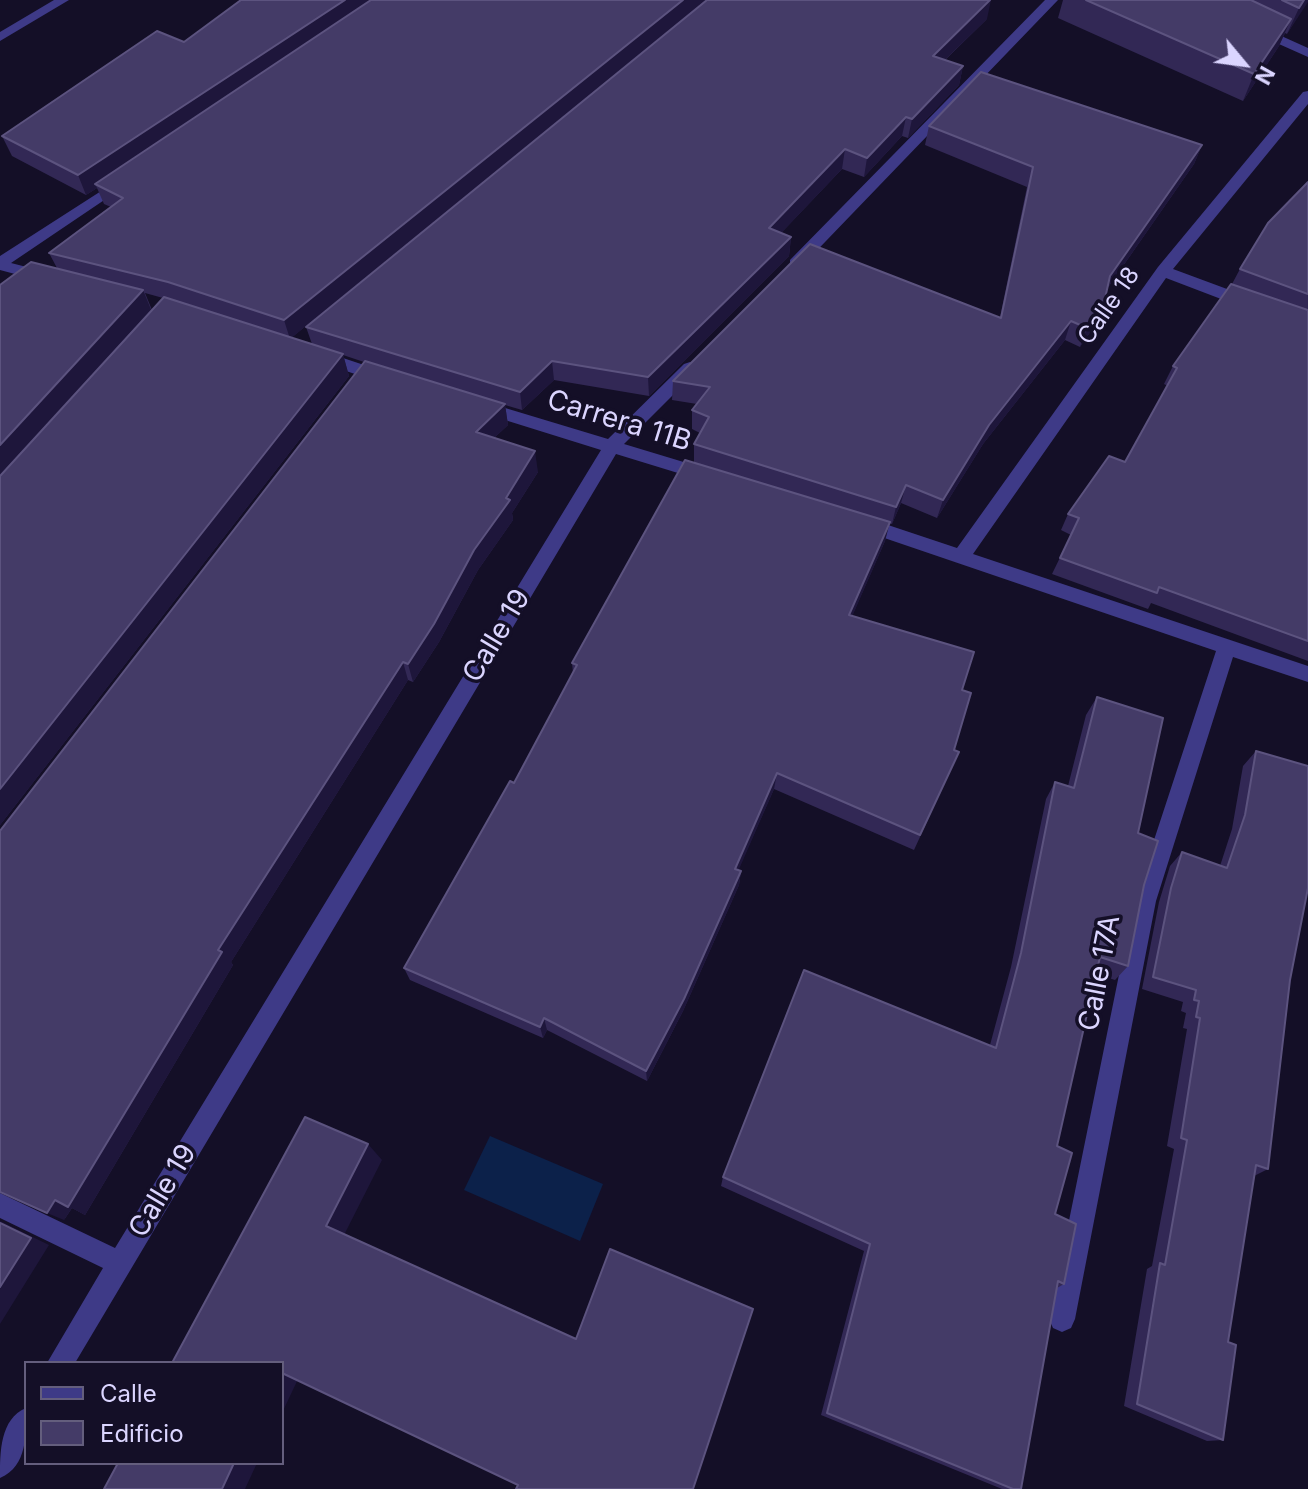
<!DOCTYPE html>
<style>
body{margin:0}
#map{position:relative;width:1308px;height:1489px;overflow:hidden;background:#140f27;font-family:Inter,sans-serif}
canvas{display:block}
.legend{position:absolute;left:24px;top:1361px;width:260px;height:104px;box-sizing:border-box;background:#140f27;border:2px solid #645e7d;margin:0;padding:10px 14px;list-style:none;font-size:24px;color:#dbd5ff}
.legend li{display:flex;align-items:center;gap:16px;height:40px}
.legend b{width:40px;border:2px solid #645e7d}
.north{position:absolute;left:1204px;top:24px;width:80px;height:80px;-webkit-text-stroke:6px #140f27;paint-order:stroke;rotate:119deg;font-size:22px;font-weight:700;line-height:32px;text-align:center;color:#dbd5ff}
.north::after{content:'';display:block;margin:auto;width:28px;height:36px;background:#dbd5ff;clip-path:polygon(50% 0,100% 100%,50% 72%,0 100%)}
</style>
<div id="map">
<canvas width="1308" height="1489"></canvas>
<ul class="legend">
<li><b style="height:10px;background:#3e3a87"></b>Calle</li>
<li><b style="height:22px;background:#443b67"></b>Edificio</li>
</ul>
<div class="north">N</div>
</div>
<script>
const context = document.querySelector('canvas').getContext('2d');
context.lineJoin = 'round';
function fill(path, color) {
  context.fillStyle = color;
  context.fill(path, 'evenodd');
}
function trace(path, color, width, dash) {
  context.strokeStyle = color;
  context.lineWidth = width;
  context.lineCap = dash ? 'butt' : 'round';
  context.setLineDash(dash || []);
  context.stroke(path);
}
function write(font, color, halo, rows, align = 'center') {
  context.font = font + ' Inter,sans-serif';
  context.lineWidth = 7;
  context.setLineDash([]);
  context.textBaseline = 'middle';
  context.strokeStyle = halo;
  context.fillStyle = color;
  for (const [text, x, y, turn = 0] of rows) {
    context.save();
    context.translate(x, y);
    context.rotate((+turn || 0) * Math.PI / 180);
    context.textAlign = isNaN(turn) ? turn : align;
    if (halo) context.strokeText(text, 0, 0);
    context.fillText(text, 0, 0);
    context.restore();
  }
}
const water = new Path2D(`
 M490,1136l113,48 -23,57 -116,-51z`);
const minor = new Path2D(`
 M54,0h15l-69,41v-9z
 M1045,0h13l-258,268h-10v-8z
 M1257,25l51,23v9l-56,-25 -1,-3z
 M1308,91v13l-135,165 81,30v8h-12l-76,-29 -193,276 335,112v16l-75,-25 -77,244 -81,418 -4,9 -9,4 -9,-4 -4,-9 85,-418 82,-250 -361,-123 -3,-5 9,-7 96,32 201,-281 145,-175z
 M123,177l5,1v6l-117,79 39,10v8l-5,1 -45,-12v-14z
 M322,351l66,22 2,4 -8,6 -66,-22v-8z
 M690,362l8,6 -2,4 -72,72 86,26 3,5 -3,5 -6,1 -88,-27 -541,909h-28l56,-95 -103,-50v-25l115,55 486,-798 -125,-39v-8l6,-2 126,38 76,-75z
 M26,1408c0,25 2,58 -26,70 0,-26 0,-59 26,-70z`);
const wall = new Path2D(`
 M706,0l-415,338 21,6 -6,-17 681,-308 -42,41 18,6 -4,19 -51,53 -6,-2 -38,41 -22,-8 -61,64 10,4 -2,19 -140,140 -95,-16 -32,30 -17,-5 3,20 -14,13 44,34 -26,41 1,7 -35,50 -39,72 -26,40 -5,-2 -177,282 2,3 -148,250 -13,-7 -8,12 300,-858 -21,-7 6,21 -349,449v-540l57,-17 -8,-15 62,-46 -7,-3 -7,-16 -11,7 -74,-39 -10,-20 182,-94zM145,293l18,5 -11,12z
 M1063,0h245l-21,34 -2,-1 -6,13 -36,55 -185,-83z
 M929,126l273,19 -8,19 -87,125 -3,14 -7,19 -17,25 -15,-7 -82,104 -46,74 -36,-15 -9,21 -3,-1 -4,18 -33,75 110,74 -8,60 5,2 -45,98 -140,-61 -36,81 3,1 -2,14 -56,126 -36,70 -100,-51 -4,8 -133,-58 -6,-12 110,-185 59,-110 -1,-10 122,-201v-18l6,-11 -8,-4v-19l5,-6 -25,-4 1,-19 327,-64 27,-130 -102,-42z
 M1308,182v479l-157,-58 -3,6 -96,-35 19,-39 -10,-5 7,-16 57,-52 43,-76 -4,-2 9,-18 59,-82 8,-15z
 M1097,697l41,136 6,52 -16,81 -13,14 -19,-6 -39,172 -2,68 9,70 -7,4 -36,201h-19l-181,-74 43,-164 -143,-65 2,-9 267,-132 21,-78 35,-168 9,-17 13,4 18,-71z
 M1256,751l49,145 -15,84 -22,189 -14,7 -26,166 -5,98 -16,1 -83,-35 23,-137 5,-3 22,-117 -7,-3 20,-117 -4,-1 3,-15 -5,-2 2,-9 -41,-13 17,-87 11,-36 12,-14 38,14 12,-37 11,-63z`);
const shadedWall = new Path2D(`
 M345,0h33l-283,184 2,4 -11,7 -8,-20z
 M683,0h23l-416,339 -6,-19z
 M991,0l-4,19 -58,56 4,-19z
 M1304,0h4v2l-21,32 12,-26z
 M1291,19l-12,27 -36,55 11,-27z
 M963,66l-4,19 -51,53 4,-19z
 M906,117l-4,19 -38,41 3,-19z
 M1202,145l-8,19 -92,132 8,-20z
 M845,149l-3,20 -75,79 2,-20z
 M791,237l-2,19 -140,140 -1,-19z
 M143,290l9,22 -152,168v-35z
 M1104,303l-7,19 -17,25 7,-19z
 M1071,321l-6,19 -82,104 -46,74 6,-18 46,-75z
 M343,354l6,22 -349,449v-36z
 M552,361l2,19 -32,30 -2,-18z
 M505,404l3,21 -29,27 -3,-20z
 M535,451l3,21 -26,41 1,7 -35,50 -39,72 -26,40 -5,-18 66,-114z
 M906,485l-5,18 -9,21 4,-17z
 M890,522l-5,19 -40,92 4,-18z
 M403,662l5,18 -177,282 2,3 -148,250 -13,-7 -8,12 -17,-7 171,-263z
 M777,773l-3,16 -41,94 2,-14z
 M741,871l-2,14 -56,126 -36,70 -1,-10z
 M544,1018l3,12 -4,8 -3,-11z
 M368,1144l14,16 -40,79 -16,-13z
 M0,1221l49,24 -49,79z
 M282,1372l17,5 -17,36z
 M234,1463h23l-12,26h-23z`);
const building = new Path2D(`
 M241,0h104l-267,175 -76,-39 155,-105 27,11z
 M371,0h312l-399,320 -116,-38 -119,-29 74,-55 -28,-14z
 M707,0h283l-57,56 30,10 -51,53 -6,-2 -39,41 -22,-9 -76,79 22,9 -143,140 -96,-16 -32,31 -214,-65z
 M1086,0h165l40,19 -37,55z
 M1282,0h22l-5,8z
 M981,72l221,73 -92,131 -6,27 -17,25 -16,-7 -82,104 -46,75 -37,-15 -10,22 -202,-63 15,-27 -17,-7 18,-23 -37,-6 137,-137 191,74 32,-151 -104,-41z
 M1308,182v112l-68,-25 28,-46z
 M31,262l112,28 -143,155v-160z
 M1231,284l77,26v331l-149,-54 -2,6 -97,-35 19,-40 -11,-4 41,-58 16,6 52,-94 -4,-2z
 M164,297l179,57 -343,435v-313z
 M365,361l140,43 -29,28 59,19 -29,47 4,2 -36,50 -40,74 -26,40 -5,-2 -185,288 4,2 -154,255 -13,-7 -8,13 -47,-21v-361z
 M685,460l205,62 -41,93 125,37 -12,38 9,3 -17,57 5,2 -39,83 -143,-62 -42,96 6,2 -57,128 -38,72 -102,-53 -4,9 -136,-59 106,-187 4,2 63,-118 -5,-2z
 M1097,697l66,21 -25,115 20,8 -14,44 -16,81 -28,-9 -43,189 15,7 -17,61 21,10 -12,60 -6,-3 -37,208h-8l-186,-76 43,-169 -147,-67 81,-207 192,78 25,-95 34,-171 19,6z
 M1256,751l52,15v122l-18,92 -22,189 -12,-4 -28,177 8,3 -13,95 -86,-36 23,-141 5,2 22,-125 -6,-2 19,-120 -4,-1 3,-16 -5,-1 2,-10 -43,-13 18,-89 11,-36 45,16 18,-53z
 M305,1117l63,27 -42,82 250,113 34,-90 143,60 -60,180h-177l2,-4 -236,-112v-10h-110z
 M0,1223l31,15 -31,49z
 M118,1463h116l-12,26h-118z`);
const farStreetnames = [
 ["Calle 18",1109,306,-55]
];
const streetNames = [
 ["Carrera 11B",619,421,17],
 ["Calle 19",497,636,-59],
 ["Calle 17A",1100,973,-79],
 ["Calle 19",163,1191,-59]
];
fill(water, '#0c214a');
fill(minor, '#3e3a87');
fill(wall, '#322855');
fill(shadedWall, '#1e163b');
fill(building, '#443b67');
trace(building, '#5c537f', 2);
write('24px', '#dbd5ff', '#140f27', farStreetnames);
write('28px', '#dbd5ff', '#140f27', streetNames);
</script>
